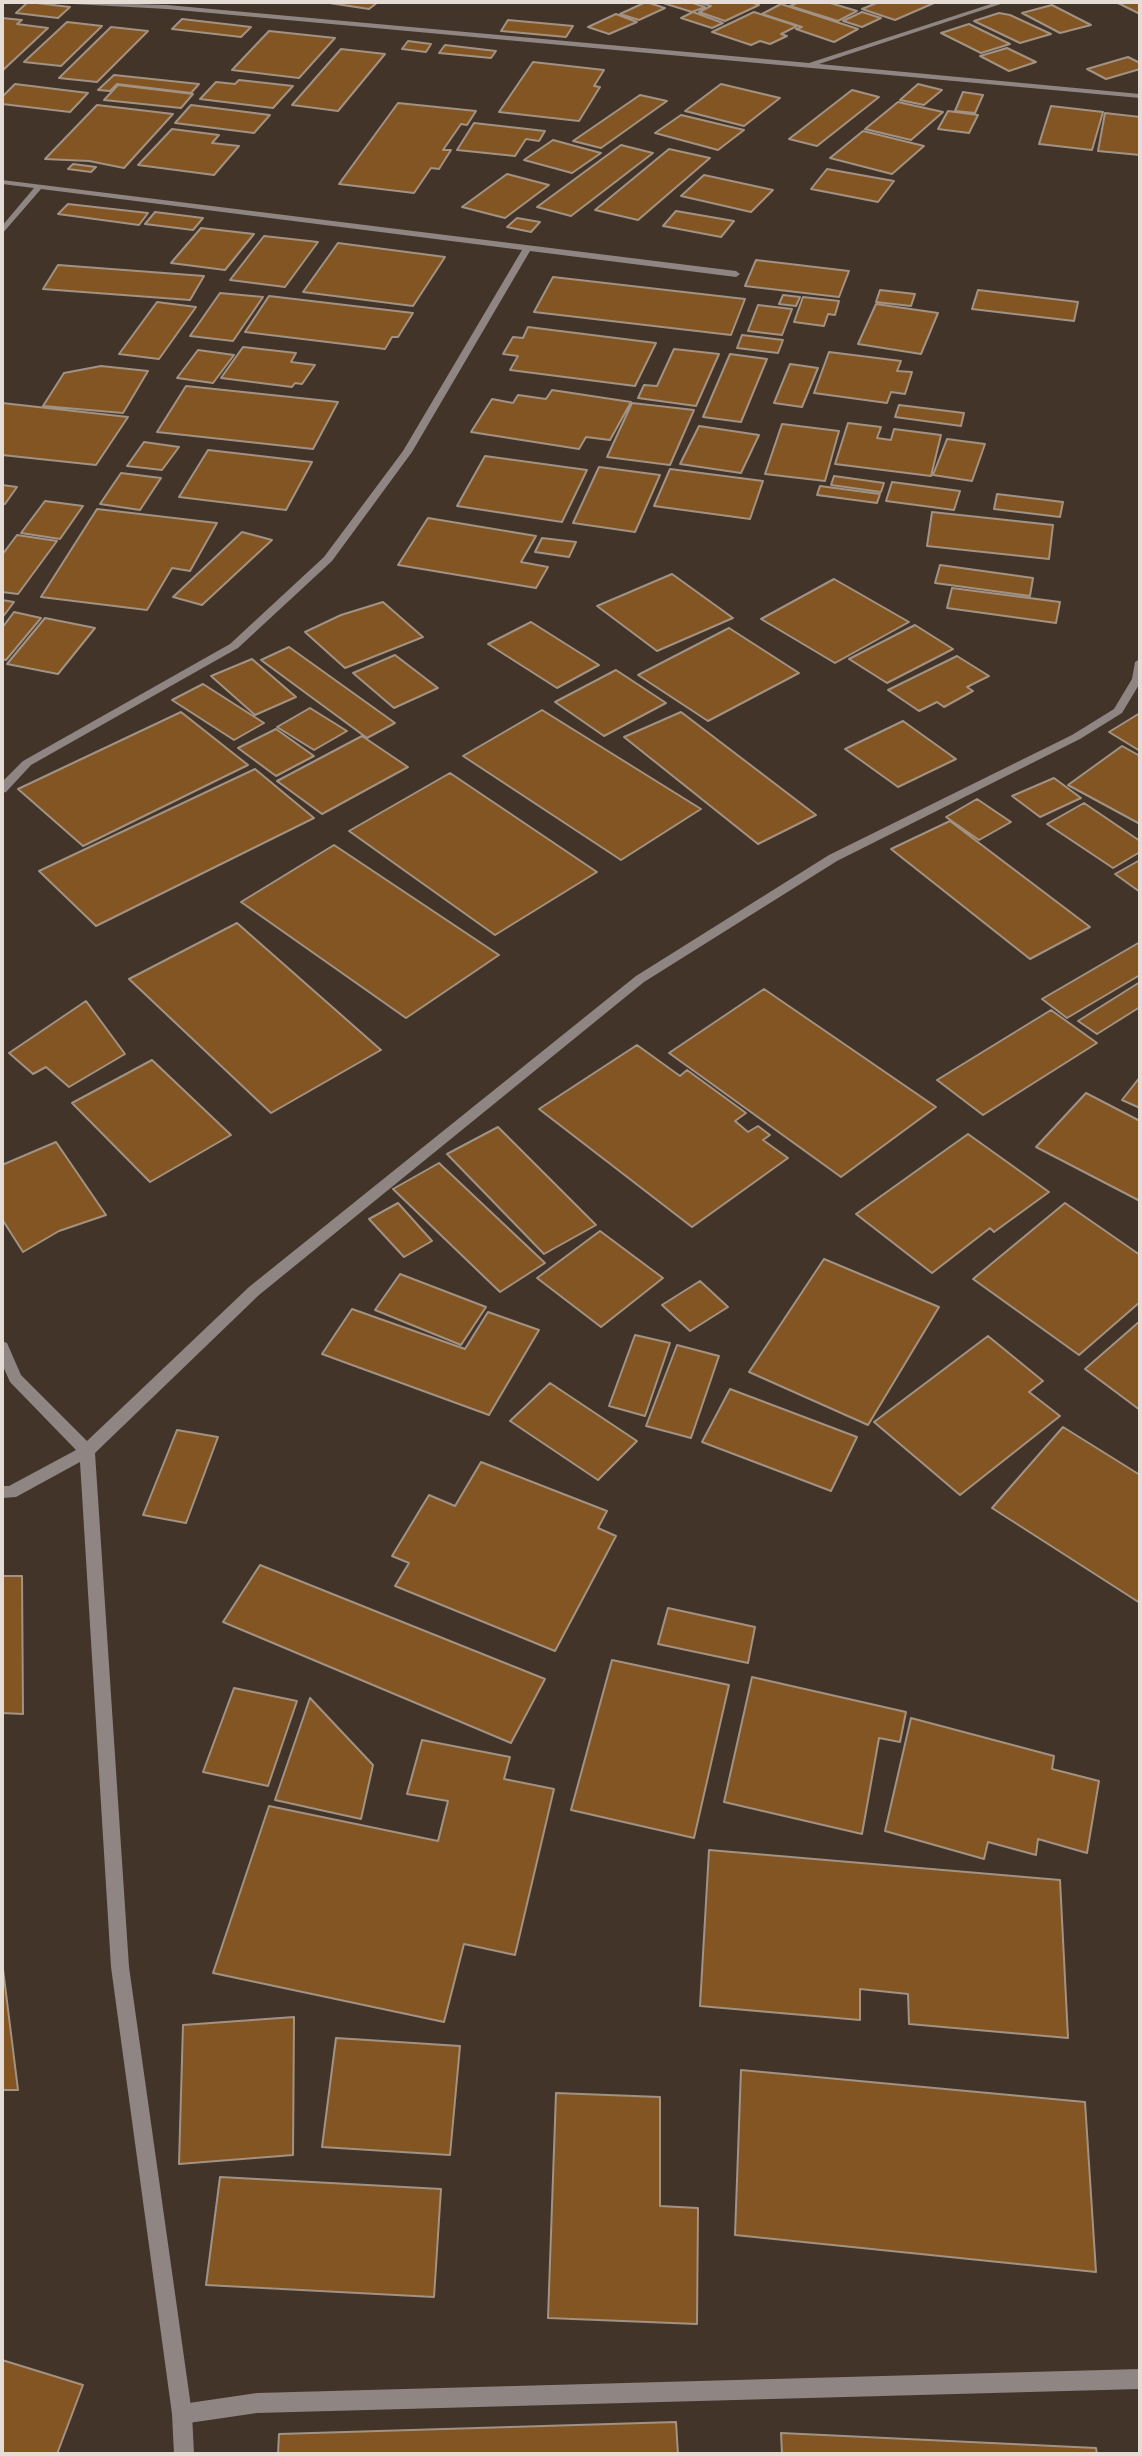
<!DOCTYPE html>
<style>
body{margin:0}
#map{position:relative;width:1142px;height:2456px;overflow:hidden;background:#43342a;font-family:"Open Sans",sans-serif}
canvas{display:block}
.frame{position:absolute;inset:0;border:4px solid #e6dcd6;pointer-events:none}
</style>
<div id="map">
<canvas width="1142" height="2456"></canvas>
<div class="frame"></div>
</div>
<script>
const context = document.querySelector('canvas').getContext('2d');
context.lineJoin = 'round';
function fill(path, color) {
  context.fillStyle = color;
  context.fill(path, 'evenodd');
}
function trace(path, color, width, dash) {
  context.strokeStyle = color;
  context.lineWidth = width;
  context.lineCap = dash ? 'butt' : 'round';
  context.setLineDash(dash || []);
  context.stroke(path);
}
const building = new Path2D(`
 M28,2l42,5 -12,11 -42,-5z
 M323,2h55l-9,7z
 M646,2l19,6 -26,12 -19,-6z
 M660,2h30l15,5 -13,5z
 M697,2h53l9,3 -34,16 -26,-9 12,-6z
 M799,2h28l30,9 -19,10 -48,-15z
 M879,2h50l5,1 -39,17 -33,-11z
 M1116,2h24v12z
 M781,4l77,25 -24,13 -38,-13 6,-2 -40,-13z
 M1052,5l39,20 -31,8 -38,-20z
 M693,12l30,11 -11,5 -31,-10z
 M754,12l43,14 -16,8 6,2 -17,8 -10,-3 -9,4 -39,-13z
 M862,12l19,6 -19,9 -19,-6z
 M999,13l11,2 41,19 -31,9 -46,-22z
 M616,14l21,8 -28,12 -21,-7z
 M2,18l20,2 -5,4 31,4 -46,43z
 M182,19l69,8 -10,10 -69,-8z
 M508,20l65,6 -7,11 -65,-6z
 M67,22l35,4 -41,40 -37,-4z
 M969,24l41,20 -29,9 -40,-20z
 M111,27l37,4 -51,51 -38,-4z
 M269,31l66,7 -36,40 -67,-8z
 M408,41l23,3 -5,8 -24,-3z
 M445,45l51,6 -5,7 -52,-5z
 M1007,48l29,14 -27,9 -29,-15z
 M341,49l44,5 -47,57 -46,-6z
 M1128,57l12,6v6l-34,10 -19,-10z
 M533,62l71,8 -10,16 6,1 -21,34 -80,-9z
 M114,75l85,9 -8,9 -74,-9 -7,7 -12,-1z
 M239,80l54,6 -20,22 -73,-9 16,-17 19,2z
 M15,84l73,9 -18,19 -68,-8v-7z
 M721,84l59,14 -36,28 -59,-15z
 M918,84l24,6 -18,15 -24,-5z
 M118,85l75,9 -12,14 -77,-8z
 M852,90l27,7 -62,49 -28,-7z
 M963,92l20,3 -8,18 -20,-2z
 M640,95l27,6 -66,47 -28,-7z
 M898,102l45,10 -32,28 -46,-11z
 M398,103l78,8 -9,14 -6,-1 -18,26h8l-12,19 -8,-1 -17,25 -75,-9z
 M97,105l76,9 -49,54 -35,-7 -44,-2z
 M191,105l79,10 -16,18 -79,-10z
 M1051,106l52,6 -11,38 -53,-6z
 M948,111l30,4 -9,18 -31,-4z
 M1105,113l35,4v38l-42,-4z
 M681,115l63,15 -26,20 -63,-17z
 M474,123l71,8 -6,10 -13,-2 -11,17 -58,-6z
 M172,129l47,6 -7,8 27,3 -25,29 -76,-10z
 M863,131l61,15 -32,28 -62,-16z
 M553,140l48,13 -29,20 -48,-13z
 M621,145l32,8 -82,63 -34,-9z
 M669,149l41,9 -72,62 -43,-10z
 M73,164l23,3 -5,5 -23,-3z
 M827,169l67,12 -16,21 -67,-13z
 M507,174l42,11 -44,33 -43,-11z
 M704,175l69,15 -22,22 -70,-16z
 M68,204l80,9 -9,12 -81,-11z
 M676,211l58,10 -13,16 -58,-11z
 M155,212l48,6 -10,12 -48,-6z
 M517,218l23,4 -9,10 -24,-5z
 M201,228l53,6 -29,36 -54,-7z
 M264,236l54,6 -33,45 -55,-7z
 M338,243l107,14 -32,49 -110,-14z
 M756,260l93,11 -10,26 -94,-11z
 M58,265l146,11 -14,24 -147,-11z
 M553,277l192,22 -14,36 -197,-23z
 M880,290l35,4 -4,12 -35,-4z
 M978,290l100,12 -4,19 -102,-12z
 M220,293l43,4 -30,44 -43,-5z
 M783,295l17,2 -4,9 -17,-2z
 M269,296l144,17 -15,24h-6l-7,12 -140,-17z
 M803,297l36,4 -4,14 -7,-1 -4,12 -30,-4z
 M157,302l39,5 -37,52 -40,-5z
 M876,304l62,9 -17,41 -63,-10z
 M758,305l34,4 -10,26 -34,-4z
 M528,327l128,16 -21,43 -125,-16 8,-14 -15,-2 10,-17 10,1z
 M742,335l41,5 -5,13 -41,-5z
 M243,347l53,6 -5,9 24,3 -13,19 -7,-1 -3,4 -71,-9z
 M674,349l45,5 -23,52 -58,-8 6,-13 13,1z
 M198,350l36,5 -21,28 -36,-5z
 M829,352l72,9 -4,10 15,1 -7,22 -14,-2 -4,11 -73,-10z
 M730,354l37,5 -26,63 -38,-5z
 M790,364l28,4 -16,39 -28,-4z
 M101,366l47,5 -25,42 -80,-7 21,-33z
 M186,386l152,16 -25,47 -156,-17z
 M552,390l79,12 -21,38 -24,-3 -7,12 -108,-17 21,-33 21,4 5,-8 28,4z
 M2,403l126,14 -32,48 -94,-10z
 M632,403l62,7 -24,55 -63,-8z
 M899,405l65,8 -3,13 -66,-9z
 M848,423l33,4 -4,11 14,2 3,-11 47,6 -10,41 -96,-12z
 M782,424l57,7 -14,50 -60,-7z
 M699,426l60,9 -18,38 -61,-9z
 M947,439l38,5 -13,37 -39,-6z
 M144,442l35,5 -17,23 -35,-4z
 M208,450l104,12 -26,48 -107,-13z
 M485,456l102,14 -25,52 -105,-16z
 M599,467l61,8 -25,57 -62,-9z
 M670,469l93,12 -13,38 -96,-13z
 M121,473l40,5 -21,32 -40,-6z
 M834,476l50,7 -3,9 -50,-7z
 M892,482l68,9 -6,19 -68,-9z
 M2,485l15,2 -12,17h-3z
 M820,486l60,8 -3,9 -60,-8z
 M997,494l66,8 -3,15 -66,-8z
 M45,501l38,5 -23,33 -39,-6z
 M97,509l120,14 -27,48 -18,-3 -25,42 -106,-13z
 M932,512l121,13 -4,34 -122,-13z
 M428,518l108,18 -15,26 27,5 -12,21 -138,-23z
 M242,532l30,8 -70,65 -29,-8z
 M17,535l40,6 -39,53 -16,-2v-37z
 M542,538l34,4 -7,15 -34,-5z
 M940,565l93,13 -3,18 -95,-13z
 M672,574l61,44 -76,33 -60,-45z
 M834,579l75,43 -74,41 -74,-44z
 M952,588l108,14 -4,21 -109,-15z
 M2,600l12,2 -12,16z
 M383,602l40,35 -78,31 -40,-36 36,-17z
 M14,612l27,6 -35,42 -4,-1v-31z
 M45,618l50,10 -37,46 -51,-10z
 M531,622l68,43 -42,23 -69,-44z
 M915,625l38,24 -66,34 -38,-24z
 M729,628l70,45 -91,48 -70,-46z
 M289,647l106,76 -28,15 -106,-78z
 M395,655l43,33 -44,20 -41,-35z
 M957,656l32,20 -22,11 6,4 -29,16 -7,-5 -18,9 -31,-21z
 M252,659l44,38 -41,18 -44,-39z
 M616,670l50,33 -62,33 -49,-34z
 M203,684l61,39 -30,17 -62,-40z
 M310,708l37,23 -33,19 -37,-23z
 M542,710l159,99 -80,51 -158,-104z
 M181,712l67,53 -165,81 -65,-57z
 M681,712l135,103 -58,29 -134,-107z
 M1140,713v38l-31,-19z
 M903,721l53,38 -58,28 -53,-38z
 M276,729l38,27 -38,20 -38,-28z
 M362,736l46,31 -86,47 -45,-33z
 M1122,746l18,10v68l-72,-39z
 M255,769l59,49 -218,108 -57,-55z
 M450,773l147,99 -102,63 -146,-104z
 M1054,778l27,20 -41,19 -28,-21z
 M977,799l34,23 -32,18 -33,-23z
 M1084,803l56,38v11l-27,16 -66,-44z
 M950,821l140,106 -60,32 -139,-110z
 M334,845l165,110 -93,63 -165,-116z
 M1140,860v32l-25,-18z
 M237,923l144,127 -110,63 -142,-134z
 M1140,942v33l-73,43 -25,-19z
 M1140,982v25l-43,27 -19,-13z
 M764,989l172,118 -95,70 -172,-124z
 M86,1001l39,53 -56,33 -23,-20 -13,7 -24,-21z
 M1051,1010l46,33 -114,72 -46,-35z
 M637,1045l43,31 7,-6 59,43 -11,8 13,11 10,-6 12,9 -7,5 25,18 -96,69 -153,-118z
 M152,1060l79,75 -81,47 -78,-79z
 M1140,1077v31l-18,-8z
 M1086,1093l54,28v80l-104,-54z
 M498,1127l98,98 -52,29 -97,-100z
 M968,1134l81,58 -55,40 -4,-4 -58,45 -76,-59z
 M56,1142l50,73 -47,16 -36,21 -21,-33v-54z
 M439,1163l106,100 -45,29 -107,-103z
 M398,1203l34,38 -28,16 -35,-38z
 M1065,1203l75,52v47l-61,53 -106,-76z
 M600,1231l63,47 -62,49 -64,-49z
 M824,1259l115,48 -71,118 -119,-53z
 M400,1274l86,33 -25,38 -86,-35z
 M700,1281l28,26 -38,24 -28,-26z
 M352,1309l113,40 23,-37 51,18 -50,85 -167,-61z
 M1140,1321v89l-55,-41z
 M635,1335l35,8 -25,73 -36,-10z
 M988,1336l55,45 -14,11 31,24 -100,79 -86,-73z
 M677,1345l42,11 -28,82 -45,-12z
 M550,1383l87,58 -39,39 -88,-59z
 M730,1389l127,48 -26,54 -129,-49z
 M1063,1427l77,48v128l-148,-95z
 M177,1430l41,7 -32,86 -43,-8z
 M481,1462l126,49 -9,17 18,8 -61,115 -160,-65 14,-23 -17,-7 37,-61 26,11z
 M260,1565l285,114 -34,64 -288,-121z
 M2,1576h20l1,138 -21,-1z
 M668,1608l87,19 -7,36 -90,-19z
 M612,1660l117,25 -35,153 -123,-28z
 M752,1677l154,35 -6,30 -21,-4 -17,96 -138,-32z
 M234,1688l63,13 -29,85 -65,-14z
 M310,1698l63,67 -12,54 -86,-19z
 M911,1718l143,38 -2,13 47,12 -12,72 -49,-14 -2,16 -48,-13 -4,17 -99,-28z
 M422,1740l88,17 -6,22 50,10 -39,166 -51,-11 -20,78 -231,-49 56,-167 169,35 10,-40 -41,-7z
 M709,1850l351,30 8,158 -159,-14 -1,-30 -48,-5v31l-160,-14z
 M2,1961l16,129h-16z
 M294,2017l-1,138 -114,9 4,-139z
 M336,2038l124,8 -10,109 -128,-8z
 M741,2070l344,32 11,170 -361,-37z
 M556,2093l104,4v109l38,2 -1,116 -149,-6z
 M220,2177l221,12 -7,108 -228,-12z
 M2,2360l81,25 -26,69h-55z
 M676,2422l2,32h-400l1,-20z
 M781,2433l315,15 1,6h-315z`);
const service = new Path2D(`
 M1140,2369v20l-883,24 -75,11 -7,-3 -3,-7 3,-7 7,-3 75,-11z`);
const minor = new Path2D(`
 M69,2l98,3 642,58 188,-61h10l-188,62 321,30v4l-973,-89 -94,-5z
 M2,180l734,91 4,3 -4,3 -206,-26 -118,201 -80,109 -94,87 -207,117 -25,27 -4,1v-11l21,-21 207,-117 94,-87 79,-106 119,-201 -481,-61 -39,45v-8l32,-38 -32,-4z
 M1140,659v24l-18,30 -42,26 -243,122 -193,121 -385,313 -164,158 34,514 63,447 2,40h-20l-2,-40 -61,-447 -31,-505 -64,35 -14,1v-12h7l67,-36 -66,-68 -8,-18v-23l5,2 14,32 66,66 162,-154 387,-311 193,-121 243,-120 42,-26 18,-30 3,-17z`);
fill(building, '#835522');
trace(building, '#a29283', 2);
fill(service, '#8f8582');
fill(minor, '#8f8582');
</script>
